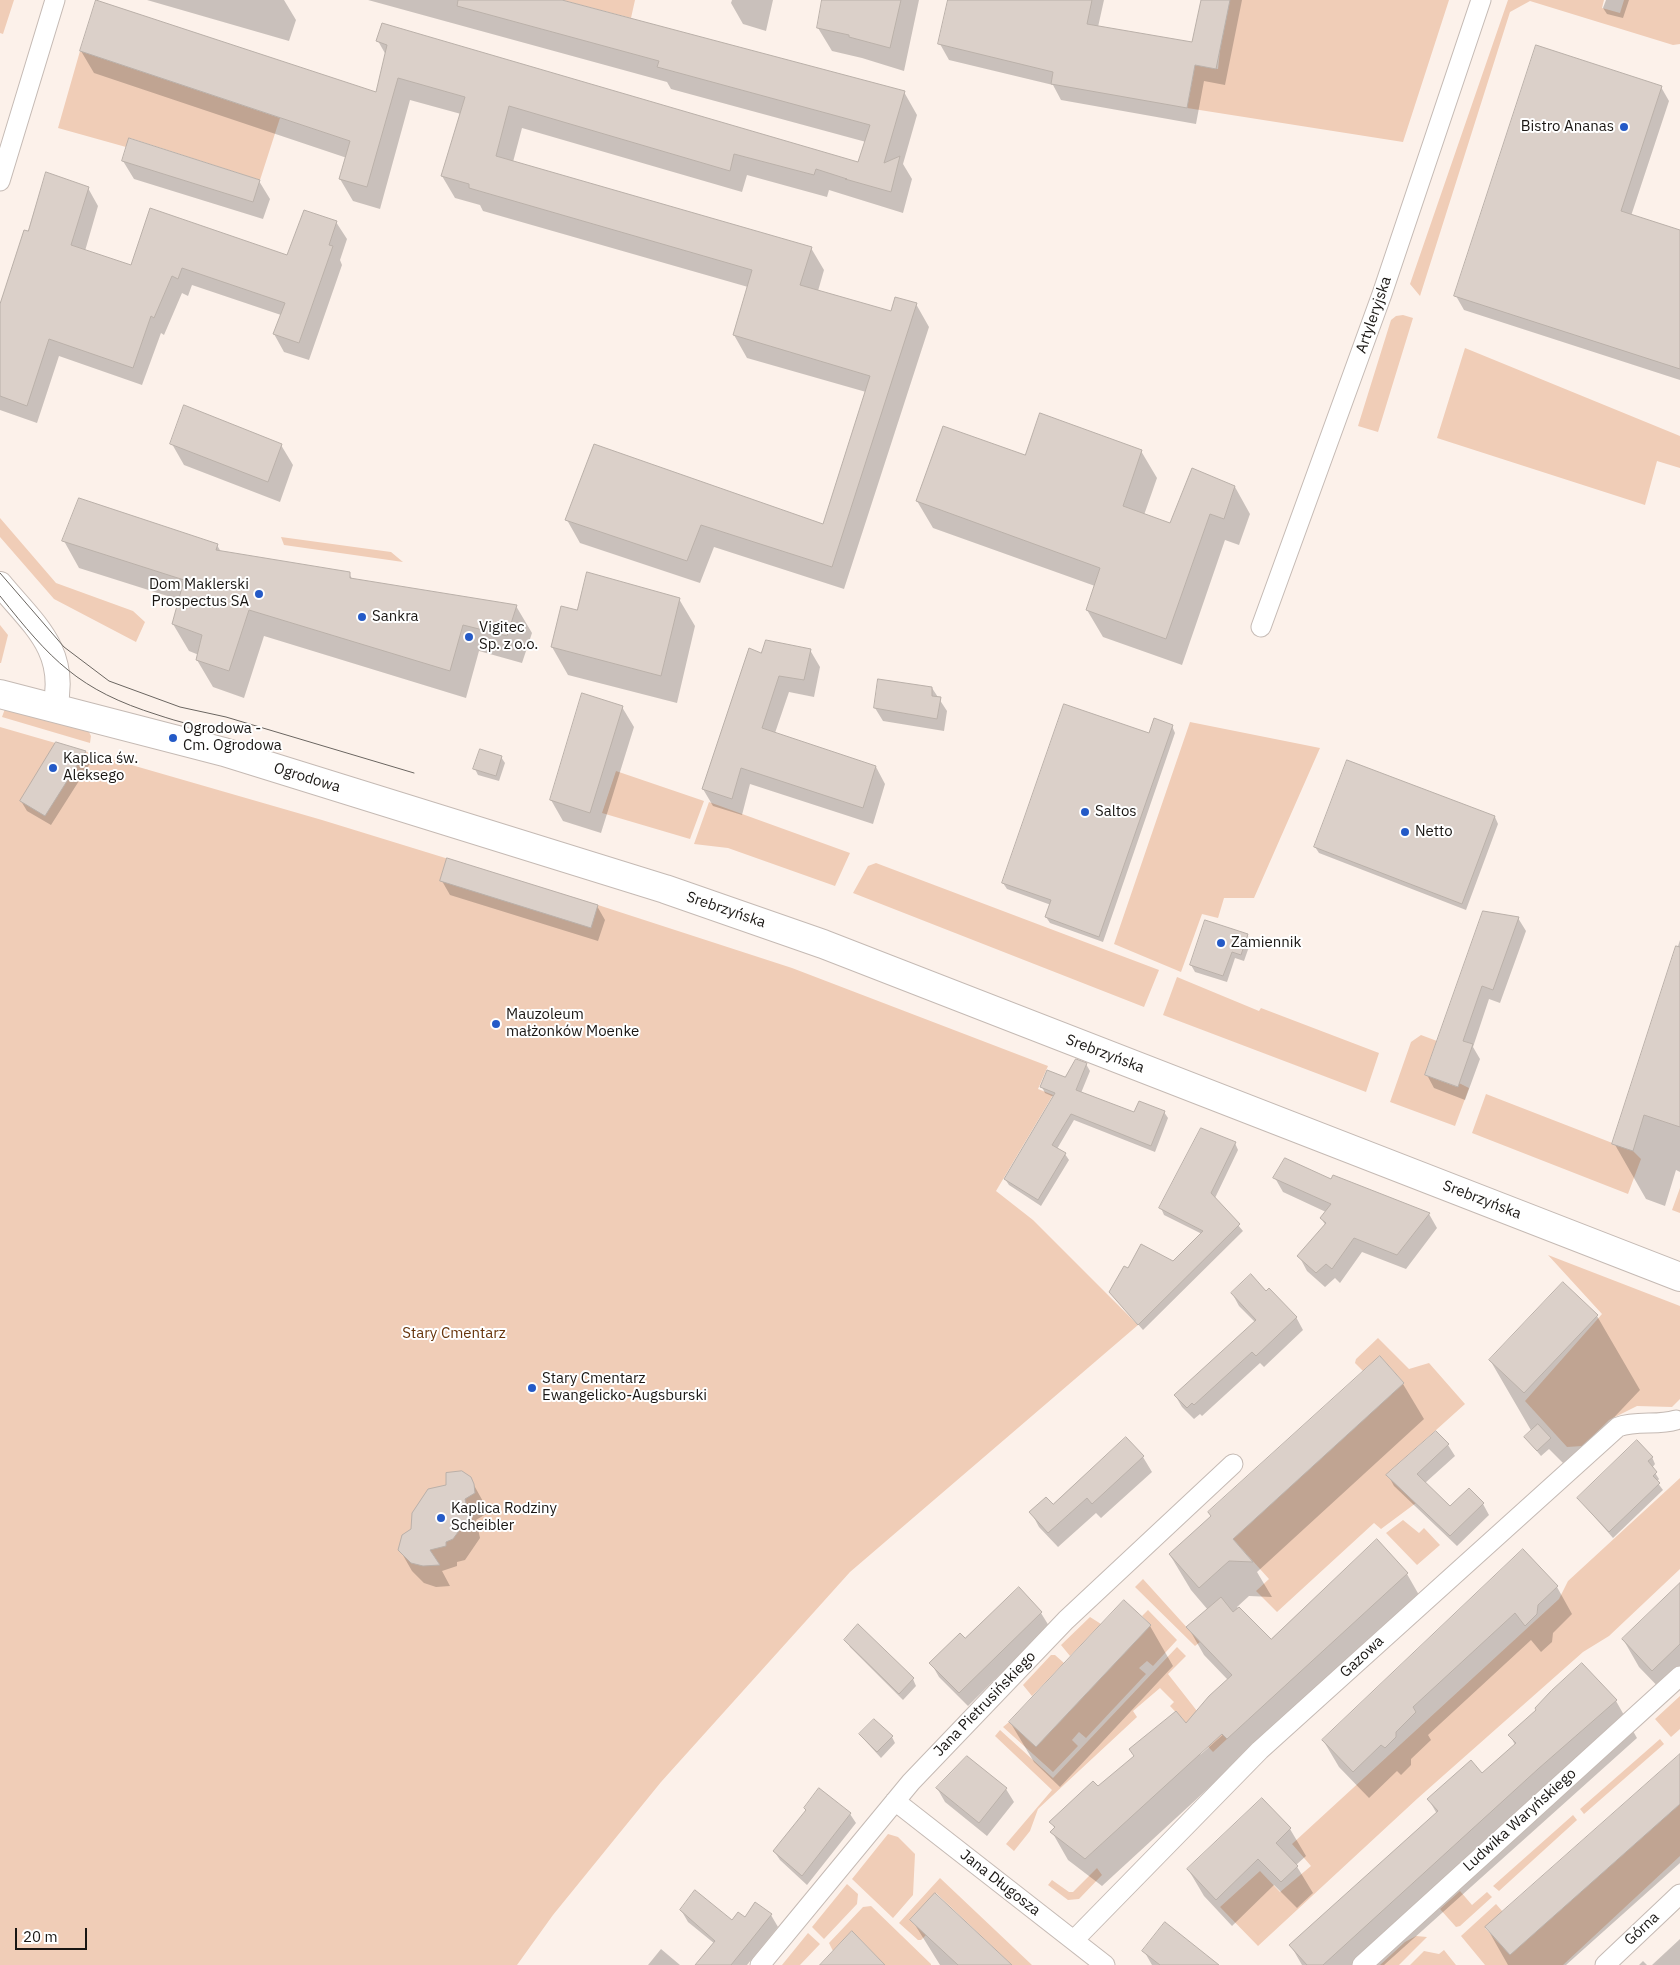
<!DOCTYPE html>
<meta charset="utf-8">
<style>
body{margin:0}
#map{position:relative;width:1680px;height:1965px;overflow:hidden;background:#fcf1ea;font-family:"IBM Plex Sans",sans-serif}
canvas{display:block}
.scale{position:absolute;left:15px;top:1928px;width:72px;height:22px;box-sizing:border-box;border:2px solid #191613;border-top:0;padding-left:6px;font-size:15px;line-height:18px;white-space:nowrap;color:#191613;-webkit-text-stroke:4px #fff;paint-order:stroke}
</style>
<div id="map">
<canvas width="1680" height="1965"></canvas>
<div class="scale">20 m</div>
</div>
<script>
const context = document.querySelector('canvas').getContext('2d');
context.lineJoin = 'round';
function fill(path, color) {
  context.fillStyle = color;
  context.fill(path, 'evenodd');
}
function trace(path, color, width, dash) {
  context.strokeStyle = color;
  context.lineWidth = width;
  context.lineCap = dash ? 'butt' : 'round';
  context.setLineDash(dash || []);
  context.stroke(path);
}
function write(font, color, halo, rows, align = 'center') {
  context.font = font + ' "IBM Plex Sans",sans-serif';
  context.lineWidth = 4;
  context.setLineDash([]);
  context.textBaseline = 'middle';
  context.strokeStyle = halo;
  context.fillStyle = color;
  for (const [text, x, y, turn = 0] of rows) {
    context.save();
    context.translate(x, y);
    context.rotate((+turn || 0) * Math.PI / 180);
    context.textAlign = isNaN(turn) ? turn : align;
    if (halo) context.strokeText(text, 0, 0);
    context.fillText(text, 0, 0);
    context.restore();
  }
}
const green = new Path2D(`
 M0,0h14l-11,34 -3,-1z
 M562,0h73l-4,18z
 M1230,0h219l-46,142 -216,-34 8,-43 23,4 2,-19z
 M1508,0h96l-2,8 18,5 4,-13h56v44l-7,1 -143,-44 -20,11 -90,284 -10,-12z
 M80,51l200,67 -20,62 -130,-42 -4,9 -68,-19z
 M1403,315l10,3 -35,114 -20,-6 33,-106 5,-4z
 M1465,348l215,88v32l-23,-7 -12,44 -208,-67z
 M0,518l56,65 77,28 12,11 -9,20 -82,-43 -54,-62z
 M281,537l110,15 12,10 -119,-17z
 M0,625l8,10 -7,28h-1z
 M6,706l82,24 3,6 -1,7 -88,-26z
 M1190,722l130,26 -66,150h-30l-6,20 -16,-4 -21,58 -67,-28z
 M0,727l322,93 276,85 194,63 256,98 -10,23 15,6 -57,96 37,29 105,105 -288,247 -189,210 -108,133 -36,50h-517z
 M616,771l88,30 -14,38 -88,-26z
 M709,802l141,51 -15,33 -107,-38 -34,-4z
 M876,863l283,107 -15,37 -291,-114 15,-27z
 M1177,977l82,34 2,-3 118,45 -13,39 -203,-77z
 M1421,1035l16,6 -12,34 32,12 2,-4 10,5 -14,38 -65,-24 21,-60z
 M1486,1094l147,57 8,8 -13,35 -156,-61z
 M1680,1188v25l-8,-3z
 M1548,1255l132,51v93l-8,8 -35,-1 -28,14 -26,26 -16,1 -42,-46 77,-87z
 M1378,1338l31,31 20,-6 36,41 -79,71 30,28 -35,26 -7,-6 -97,89 -21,-21 13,-12 -36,-40 171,-156 -24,-27 -17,15 -8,-8 1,-4z
 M1680,1478v91l-71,67 -26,16 -165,146 -160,148 -38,-39 40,-36 20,21 31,-26 -19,-22 267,-245 9,-18z
 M1403,1520l16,13 5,-5 16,17 -23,20 -31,-32z
 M1143,1579l57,63 -5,4 -60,-59z
 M1148,1610l29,30 -24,26 -6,-5 -8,7 7,6 -60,64 -7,-6 -7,8 6,6 -25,26 -50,-45 6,-5 27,25 115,-122 -9,-9z
 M1090,1617l11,7 -31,32 -9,-11z
 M1177,1647l9,9 -18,18 29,37 30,28 -14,13 -43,-46 4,-4 -14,-14 -27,23 4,6 -99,92 -8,22 -16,20 -8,-7 46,-54 -57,-54 5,-6 53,48z
 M1051,1655h4l9,8 -32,33 -9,-11z
 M1680,1696v33l-9,8 -16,-18z
 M1660,1739l4,5 -80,70 -4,-5z
 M1680,1804v52l-117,109h-78l-24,-29 35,-32 7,8 -18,16 25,27z
 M1573,1815l4,5 -78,71 -6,-5z
 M888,1834l10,3 17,17 -2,41 -20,23 -41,-39z
 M1097,1868l5,7 -23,24 -11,1 -20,-15 4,-5 17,12h4z
 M940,1878l92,87h-20l-76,-72 -26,27 16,15 -5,5h-3l-19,-17z
 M847,1884l11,10 -1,10 -33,35 -12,-12z
 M1460,1891l12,14 15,-13 5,5 -32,29 -4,1 -16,-18z
 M871,1906l60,58v1h-59l6,-7 -26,-27 -19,20 -4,-8 34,-36z
 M808,1933l12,11 -20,21h-18z
 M1416,1936l11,1 -28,28h-19l25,-23z
 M1444,1950l12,15h-46l14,-14 15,3z`);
const shadow = new Path2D(`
 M147,0h137l12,20 -7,21z
 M368,0h189l347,92 13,23 -14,49 9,15 -9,34 -74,-23 -2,7 -80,-22 -5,17 -220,-64 -9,34 298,86 13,22 -6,21 74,22 24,-9 13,23 -85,262 -130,-42 -14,36 -120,-40 -13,-23 256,6 43,-134 -119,-34 -13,-23 14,-48 -265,-76 -3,-6 -25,-7 -13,-22 19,-62 -51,-14 -30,109 -27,-8 -13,-22 7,-21 -253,-85 -13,-22 296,42 9,-38 -8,-14 481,122 7,-21 -195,-53 -4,-7z
 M732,0h41l-7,31 -23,-7 -12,-21z
 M824,0h95l-15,71 -42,-13 -30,-7 -14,-23z
 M949,0h155l-6,27 95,16 9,-43h40l-17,85 -21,-4 -8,43 -135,-24 -8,-15 -104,-25 -9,-16z
 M1606,0h23l-6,18 -16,-4 -4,-6z
 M1661,87l8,14 -38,115 49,16v148l-216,-70 -8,-14z
 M123,161l136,20 11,18 -7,20 -129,-40z
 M88,188l10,18 -13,45 47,16 156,-11 48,-34 11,17 -7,21 2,5 -33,95 -25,-8 -10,-18 7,-19 -89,-30 -4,11 -6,-3 -18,42 -3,-2 -19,52 -83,-29 -22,67 -37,-13v-101l28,-77z
 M172,444l109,1 12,20 -13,37 -96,-37z
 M1141,451l16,27 -13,37 26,9 65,-37 15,27 -11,31 -14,-5 -43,125 -79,-28 -16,-27 8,-24 -162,-58 -16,-27z
 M64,541l153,4 4,7 128,22 4,6 163,26 16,27 -10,30 -43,-12 -13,47 -202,-62 -20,62 -31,-11 -16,-27 2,-5 -10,-4 -16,-27 7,-24 -101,-32z
 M679,599l16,27 -18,77 -109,-28 -16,-28 26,-36z
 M810,650l10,17 -6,30 -25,-5 -14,41 101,34 9,17 -12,40 -123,-40 -8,31 -29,-9 -10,-17 59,-135z
 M932,688l15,23 -3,20 -61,-10 -8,-13z
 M622,707l12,20 -33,106 -38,-12 -12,-21z
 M1172,726l3,7 -72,209 -53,-19 -4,-6 5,-12 -44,-16 -4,-6 146,-148z
 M85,752l6,10 -40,63 -24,-14 -6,-10z
 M501,757l4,6 -6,18 -21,-6 -3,-6z
 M1495,817l3,7 -32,86 -147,-57 -4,-6z
 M442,881l155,25 8,14 -7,21 -148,-46z
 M1518,918l8,13 -26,72 -11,-4 -16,48 7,12 -15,41 -31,-12 -7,-13z
 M1247,935l4,6 -7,20 -9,-3 -8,24 -32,-10 -4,-7z
 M1680,940v232l-4,-2 -11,36 -19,-7 -32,-56z
 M1086,1064l4,7 -9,22 54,21 29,-2 4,6 -13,34 -81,-32 -17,29 8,5 4,6 -28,46 -32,-21 -4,-6 49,-82 -9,-4 -3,-6 24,-9z
 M1235,1143l3,7 -23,48 28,33 -100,99 -33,-38 19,-22 44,-8 29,-28 -38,-19 -3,-7z
 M1275,1178l57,2 97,34 8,14 -31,41 -44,-17 -22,31 -5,-5 -10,9 -18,-16 -8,-15 27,-30 -5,-8 5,-6 -43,-20z
 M1232,1293h34l30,24 7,13 -39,37 -4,-4 -58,53 -2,-2 -6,5 -12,-12 -7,-12 80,-73 -16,-16z
 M1597,1316l43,74 -73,77 -18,-18 -8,7 -11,-13 -4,-6 6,-5 -42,-72z
 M1380,1358l23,26 21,35 -167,153 15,25 -23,-1 -12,11 34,34 136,-67 16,28 -185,159 -136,125 -34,-26 -16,-28 3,-3 -4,-7 135,-98 42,-44 -24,-25 -16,-28 20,-17 -17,-20 -21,-35zM1225,1729l2,2 -27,24 3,-5z
 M1126,1438l17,19 9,15 -51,46 -5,-5 -38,34 -19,-20 -8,-15 21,-6z
 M1448,1445l7,11 -30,27 25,25 19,-18 14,14 6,11 -32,31 -63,-60 -6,-11z
 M1652,1457l3,7 -3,4 7,11 -2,3 6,8 -50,48 -35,-40z
 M470,1478l15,27 1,9 -10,6 4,18 -15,22 -8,2v4l-15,5 8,15 -14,1 -12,-4 -12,-12 -12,-21 12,-20 36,-44z
 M1523,1551l34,36 15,27 -19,19 -1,9 -11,10 -10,-12 -103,95 3,5 -20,19v6l-10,10 -4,-4 -28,27 -30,-31 -16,-27z
 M1680,1583v104l-11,11 -30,-31 -16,-28z
 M1041,1613l8,13 -81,80 -29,-29 -8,-14 34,-23z
 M1150,1626l23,40 -113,121 -26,-25 -24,-40z
 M846,1640l67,39 3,7 -13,14 -53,-53z
 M1582,1665l34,36 21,37 -253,227h-82l-11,-19 146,-132 -8,-14 53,-26 33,-29 -5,-10 28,-25z
 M860,1735l32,2 3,6 -14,15z
 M1680,1756v107l-114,102h-58l-21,-37z
 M937,1788l69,1 8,13 -27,34 -42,-34z
 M1262,1800l28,29 16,27 -10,9 17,28 -16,15 -23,-23 -42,41 -28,-30 -16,-27z
 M805,1808l45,6 6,9 -49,62 -27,-25 -6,-9 33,-40z
 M681,1910l51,12 39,-7 7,12 -31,38h-50l18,-21 -27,-22z
 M912,1920l98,45h-70z
 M1680,1939v26h-28z
 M661,1949l19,16h-32z
 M1144,1951l73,14h-65z
 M1643,1961l4,4h-8z`);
const building = new Path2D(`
 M96,0l280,92 11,-47 -11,-4 6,-18 476,139 12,-37 -213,-58 2,-6 -202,-55 1,-6h104l343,91 -21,72 16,-7 -9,36 -46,-13h2l-31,-10 -2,6 -80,-21 -4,17 -221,-65 -13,50 316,91 -12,38 91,26 4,-14 22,6 -85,264 -131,-42 -14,36 -122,-41 29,-76 229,80 47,-148 -137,-41 19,-65 -283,-82v-4l-28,-8 24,-79 -67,-19 -31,109 -28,-8 11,-38 -270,-90z
 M822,0h79l-11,48 -41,-11v-2l-32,-7z
 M948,0h144l-5,24 105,18 9,-42h29l-14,69 -21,-4 -8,43 -136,-24 2,-12 -115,-28z
 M1536,45l126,41 -41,125 59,19v139l-226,-73z
 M129,138l131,42 -7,22 -131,-41z
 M46,172l43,15 -18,58 60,20 19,-57 137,47 17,-45 33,11 -8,24 4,1 -34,97 -26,-9 12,-31 -103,-35 -4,11 -6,-3 -18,42 -3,-2 -18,52 -84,-29 -22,67 -27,-10v-92l24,-74 4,1z
 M184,405l98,39 -14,38 -98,-38z
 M1040,413l102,37 -19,56 47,17 22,-55 43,18 -11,33 -14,-5 -44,125 -80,-29 14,-42 -184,-67 27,-75 82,29z
 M79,498l139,46 -2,6 134,22v6l167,27 -10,31 -44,-11 -13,46 -201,-61 -20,61 -33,-11 6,-25 -30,-11 12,-44 -122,-39z
 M587,572l93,26 -19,78 -110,-29 10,-41 16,4z
 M766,640l45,9 -7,31 -25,-4 -17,52 114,38 -13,42 -122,-40 -9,31 -30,-10 47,-141 12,5z
 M878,679l54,8v9l9,1 -4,22 -63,-11z
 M582,693l41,13 -33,107 -40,-13z
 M1064,704l85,29 5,-15 19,7 -74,212 -54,-20 6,-17 -49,-17z
 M56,742l30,9 -41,65 -25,-15z
 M480,749l22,7 -6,20 -23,-7z
 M1347,760l148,56 -33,88 -148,-57z
 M447,858l151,47 -7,23 -151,-47z
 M1483,911l36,6 -26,73 -11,-4 -19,55 10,3 -15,43 -33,-12z
 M1205,920l43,14 -7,21 -9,-3 -9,24 -33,-11z
 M1676,946l4,1v180l-36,-12 -11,36 -21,-7z
 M1076,1059l11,4 -11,27 58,22 5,-11 26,10 -14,35 -80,-32 -19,31 14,8 -28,47 -34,-21 51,-86 -15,-6 7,-17 18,7z
 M1201,1128l35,14 -25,51 29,31 -102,101 -29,-33 15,-26 4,2 13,-24 32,17 30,-30 -44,-23z
 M1285,1158l46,21 2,-4 97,38 -33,42 -43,-17 -22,31 -6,-5 -10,9 -19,-17 29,-33 -6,-5 11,-14 -58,-26z
 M1251,1274l15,17 3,-3 28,29 -41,39 -4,-4 -58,53 -2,-2 -5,5 -13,-13 82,-75 -25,-27z
 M1563,1282l35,33 -74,78 -35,-33z
 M1380,1356l24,27 -171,156 20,23 -24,-1 -30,27 -30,-34 42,-38 -3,-4z
 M1538,1424l13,14 -14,13 -13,-14z
 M1436,1431l13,13 -32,30 33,32 19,-18 15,15 -34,33 -64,-61z
 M1126,1437l18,19 -52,48 -5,-6 -39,35 -19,-21 17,-15 7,7z
 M1637,1440l16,17 -5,4 9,11 -4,4 7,7 -51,49 -32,-34z
 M462,1471l9,6 3,7 1,9 -10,6 4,18 -16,22 -7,3v4l-16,4 10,15 -17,1 -12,-3 -13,-13 4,-15 9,-6 1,-16 16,-24 18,-4v-12z
 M1377,1539l31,34 -181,166 -5,-5 -137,125 -35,-27 5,-5 -6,-5 44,-41 5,5 36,-30 -5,-7 47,-38 10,12 23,-27 23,-21 -46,-48 35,-30 12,15 6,-5 32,32z
 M1523,1549l35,37 -20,19 -1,9 -12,12 -10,-13 -102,94 3,5 -20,20v5l-11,11 -4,-3 -28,27 -31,-32z
 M1680,1583v61l-28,27 -30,-32z
 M1019,1587l23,25 -83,81 -30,-30 31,-30 5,5z
 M1124,1600l27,25 -115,122 -27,-25z
 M858,1624l56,54 -15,16 -55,-54z
 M1582,1663l35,37 -79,69 -215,196h-16l-18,-20 149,-134 -11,-12 44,-39 11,13 34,-30 -8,-8 28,-25 -1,-2 16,-17z
 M874,1719l19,17 -16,16 -18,-18z
 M1680,1754v50l-170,151 -25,-28z
 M967,1756l40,32 -28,35 -43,-35z
 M819,1788l32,25 -49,63 -29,-25 33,-41 -2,-2z
 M1262,1798l29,30 -15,15 22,23 -17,16 -23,-23 -42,41 -29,-31z
 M695,1890l37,30 6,-8 7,5 10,-15 17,12 -41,51h-36l20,-24 -35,-31z
 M935,1893l77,72h-54l-28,-26 -20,-19z
 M1165,1922l54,43h-59l-18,-14z
 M852,1931l33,34h-65z`);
const minor = new Path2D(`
 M0,181l55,-181
 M1261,627l121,-333 99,-294
 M895,1801l210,164
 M1074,1940l186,-190 358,-323c19,-7 40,-1 58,-7
 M760,1965l151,-183 155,-162 167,-156
 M1362,1965l318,-289
 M1605,1965l75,-71`);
const tertiary = new Path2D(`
 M0,584c33,40 68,66 55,123`);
const secondary = new Path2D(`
 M0,694l224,58 441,137 158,55 857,333`);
const tram = new Path2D(`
 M0,573l64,74 45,34 71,26 46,10 188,56
 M0,596c51,64 78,94 158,119 21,7 43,13 64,14 9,0 18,-3 27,-3`);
const markers = [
 [1624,127,5,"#245ac7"],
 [259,594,5,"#245ac7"],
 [362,617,5,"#245ac7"],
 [469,637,5,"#245ac7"],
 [173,738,5,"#245ac7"],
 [53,768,5,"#245ac7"],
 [1085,812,5,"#245ac7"],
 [1405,832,5,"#245ac7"],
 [1221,943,5,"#245ac7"],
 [496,1024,5,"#245ac7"],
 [532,1388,5,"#245ac7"],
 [441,1518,5,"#245ac7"]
];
const poiNames = [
 ["Bistro Ananas",1614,127,"right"],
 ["Dom Maklerski",249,585,"right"],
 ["Prospectus SA",249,602,"right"],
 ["Sankra",372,617],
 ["Vigitec",479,628],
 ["Sp. z o.o.",479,645],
 ["Ogrodowa -",183,729],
 ["Cm. Ogrodowa",183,746],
 ["Kaplica św.",63,759],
 ["Aleksego",63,776],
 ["Saltos",1095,812],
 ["Netto",1415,832],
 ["Zamiennik",1231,943],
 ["Mauzoleum",506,1015],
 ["małżonków Moenke",506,1032],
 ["Stary Cmentarz",542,1379],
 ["Ewangelicko-Augsburski",542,1396],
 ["Kaplica Rodziny",451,1509],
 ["Scheibler",451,1526]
];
const streetNames = [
 ["Artyleryjska",1374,315,-71],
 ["Ogrodowa",307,778,17],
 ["Srebrzyńska",726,910,19],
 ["Srebrzyńska",1105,1054,21],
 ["Srebrzyńska",1482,1200,21],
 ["Gazowa",1362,1657,-43],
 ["Jana Pietrusińskiego",985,1704,-46],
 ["Ludwika Waryńskiego",1520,1820,-42],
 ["Jana Długosza",1000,1883,38],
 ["Górna",1642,1929,-43]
];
const parkNames = [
 ["Stary Cmentarz",454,1334]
];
fill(green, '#f0cdb7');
fill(shadow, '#0003');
fill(building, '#dbd0c9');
trace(building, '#bab0a9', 1);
trace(minor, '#c5bab4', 21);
trace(tertiary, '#c5bab4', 26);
trace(secondary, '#c5bab4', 30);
trace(minor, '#fff', 19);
trace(tertiary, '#fff', 24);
trace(secondary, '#fff', 28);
trace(tram, '#6a6560', 1);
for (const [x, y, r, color] of markers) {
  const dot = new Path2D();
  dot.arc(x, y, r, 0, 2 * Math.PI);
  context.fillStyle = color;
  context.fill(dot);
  trace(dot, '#fff', 2);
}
write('15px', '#191613', '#fff', poiNames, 'left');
write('15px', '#191613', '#fff', streetNames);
write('15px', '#67340b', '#fff', parkNames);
</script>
